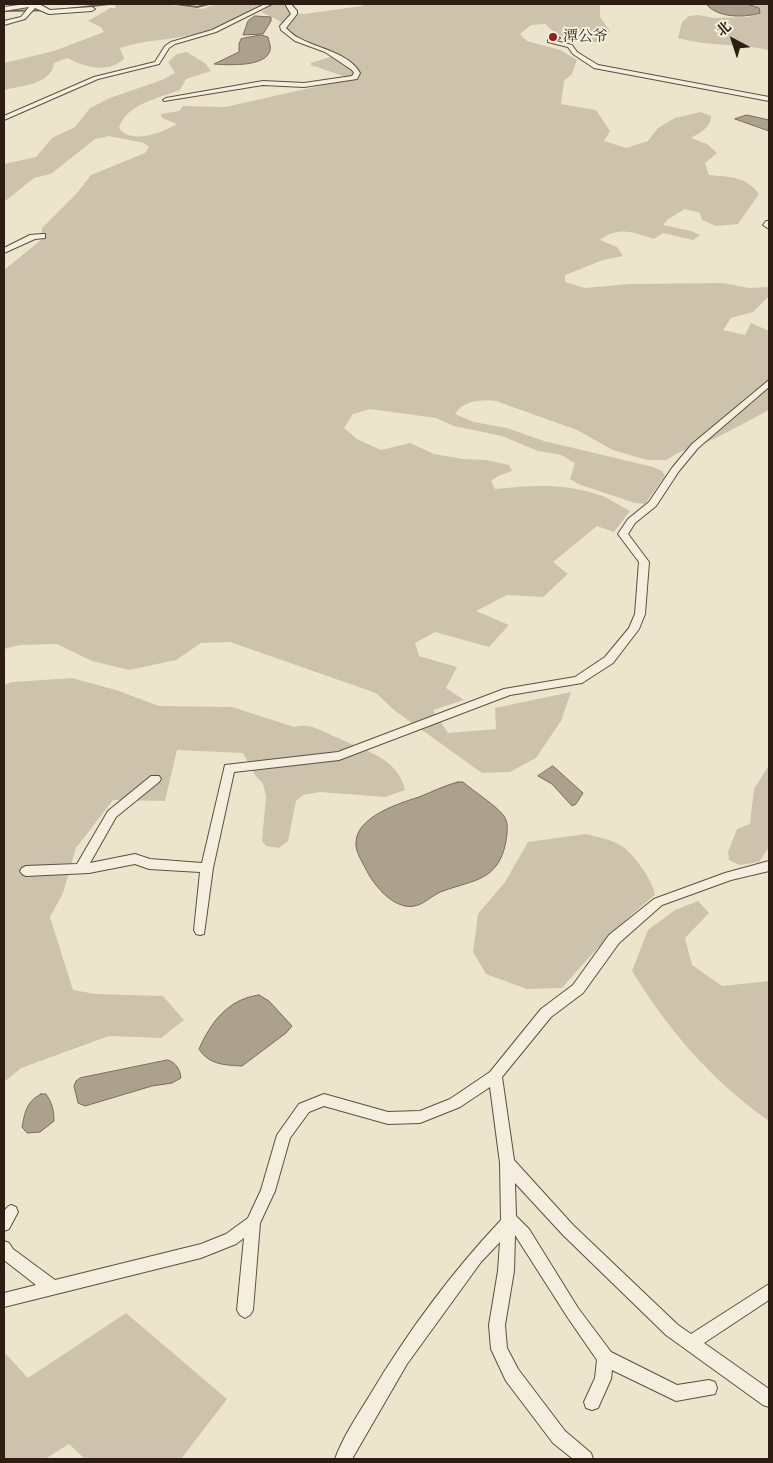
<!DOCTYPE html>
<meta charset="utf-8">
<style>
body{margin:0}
#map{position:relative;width:773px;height:1463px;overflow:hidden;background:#ede5cb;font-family:"Libre Caslon Text","Noto Serif SC",serif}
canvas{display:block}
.frame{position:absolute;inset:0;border:5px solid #2e1d12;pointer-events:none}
.north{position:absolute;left:708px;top:15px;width:50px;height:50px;-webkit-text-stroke:4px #f3eedd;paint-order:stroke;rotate:320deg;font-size:14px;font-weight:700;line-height:20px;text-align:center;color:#2e1d12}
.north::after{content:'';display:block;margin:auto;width:18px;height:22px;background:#2e1d12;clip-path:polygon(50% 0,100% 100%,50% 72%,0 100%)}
</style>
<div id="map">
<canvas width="773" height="1463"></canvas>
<div class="frame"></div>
<div class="north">北</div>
</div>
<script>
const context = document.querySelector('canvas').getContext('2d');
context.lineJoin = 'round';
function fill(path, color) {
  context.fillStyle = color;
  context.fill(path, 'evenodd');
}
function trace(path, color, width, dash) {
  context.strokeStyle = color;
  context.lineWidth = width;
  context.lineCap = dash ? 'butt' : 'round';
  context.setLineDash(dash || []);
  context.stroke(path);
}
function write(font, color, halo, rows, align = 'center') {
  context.font = font + ' "Libre Caslon Text","Noto Serif SC",serif';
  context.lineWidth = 4;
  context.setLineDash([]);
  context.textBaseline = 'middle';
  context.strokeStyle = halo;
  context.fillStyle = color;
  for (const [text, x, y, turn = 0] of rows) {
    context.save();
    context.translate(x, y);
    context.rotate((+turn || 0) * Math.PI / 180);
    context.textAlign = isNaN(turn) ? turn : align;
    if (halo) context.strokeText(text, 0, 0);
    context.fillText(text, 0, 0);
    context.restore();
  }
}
const green = new Path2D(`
 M162,4l40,5 15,-5h47c-19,10 -39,22 -60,28 -28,8 -57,7 -84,16l4,11c-17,15 -39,8 -57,-1l-13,5c-2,21 -33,23 -50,27v-27l50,-12 50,-19 -3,-5 -13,-6 22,-13h6l-1,-3z
 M273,4h10l8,9 13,1 58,-8 3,-2h235v13l10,14c-3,3 -8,8 -12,10 -14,6 -45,-5 -52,-17l-15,1 -11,9 7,7 33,9 17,10 -5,14 -8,7 -3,23 35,6 14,21 -6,10 22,7 22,-7 10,-13 17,-10 26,-6 10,4c0,11 -11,17 -20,22l16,6 10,9 -12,10 4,12c21,2 37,1 50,19l-21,30 -22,2 -14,-6 -2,-7 -15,-4 -17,10 -5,6 28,6 9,4 -7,5 -30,-7 -9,6c-21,-7 -36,-13 -54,1l17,7 6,9 -20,4 -38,15v7l20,6 45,-4 93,-1 26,5 20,-1v9l-16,16 -22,6 -8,12 22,5 6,-12 18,8v79l-55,29 -36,14 -12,7h-19l-34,-10 -36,-20 -81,-29c-13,-2 -34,0 -41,13l19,8 33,6 37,13 109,26 9,4 3,5 -20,28 -10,-1 -57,-19 -8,-5 5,-16 -14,-8 -23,-4 -36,-15 -48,-10 -18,-8 -66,-9 -17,5 -9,14 13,11 24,11 29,-7 24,11 29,5 23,1 23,5 3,6 -14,5 -7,5 4,8c34,-4 71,-6 104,6 10,3 21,11 31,16l-16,21 -17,-6 -44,36 15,12 -25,23 -36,-2 -31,16 33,14 -20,22 -54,-15 -20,11 4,13 38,11 -11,21 18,12 -31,10 15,23 48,-4 -1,-21 76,-16 -10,29 -25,37 -26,14 -28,1 -88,-63 -18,-17 -146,-51 -29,1 -25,17 -47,10 -37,-9 -35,-17 -37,1 -16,4v-379l37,-30 1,-12 35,-35 14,-18 54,-22 4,-6 -5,-4 -35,-7 -14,3 -44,35 -17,4 -30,24v-38l32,-7 16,-19 23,-11 15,-19 20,-10 52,-18 13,-7 -7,-11 9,-8 10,-2 19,12 5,7 -25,8 -6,11c-21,8 -54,14 -61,38 13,17 42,5 58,-4l-15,-6 -1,-4 18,-3 4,-5 42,1 103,-23 27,-4 -44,-15v-2l19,-6 6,-4 -35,-13 -23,-20 -17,-8z
 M747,4h22v46c-31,-7 -60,-3 -91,-12l4,-16 7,-6 9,-1 16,3 34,-1 12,-4 -1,-5z
 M72,678l44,12 43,16 73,1 62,20c17,-5 29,5 44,11 26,13 60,19 67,52l-20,7 -65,-5 -17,3 -7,6 -8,40 -9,7 -13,-2 -4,-5 4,-45 -3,-12 -8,-9 -12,-22 -66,-3 -12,51 -52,-1 -37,48 -13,45 -13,24 23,73 23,4 67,2 21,24 -23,18 -52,-2 -88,32 -17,14v-397l8,-3z
 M769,765v82l-10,15 -20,3 -10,-5 -1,-8 9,-23 13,-5 4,-35z
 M586,834c10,3 25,5 34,11 13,7 33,36 35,50 -35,27 -64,60 -93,93l-35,1 -41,-15 -13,-22 5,-38 27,-32 23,-40z
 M698,901l11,12 -24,25 7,27 30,21 47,-5v140c-58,-41 -100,-90 -137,-150l16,-41 27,-20z
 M126,1313l101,86 -46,60h-96l-16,-15 -24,15h-41v-107l24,26z`);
const water = new Path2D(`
 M706,4h41l12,4 1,5c-16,5 -43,5 -54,-9z
 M255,16l16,1v4l-8,13 -20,1 5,-14z
 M261,35l7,2c1,5 4,11 1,16 -7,14 -42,12 -55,11l25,-12v-8l2,-5z
 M747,115l22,5v11l-34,-12z
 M553,766l30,27 -7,11 -4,2 -20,-22 -14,-8z
 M458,782h5c10,9 34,24 41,34 5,7 3,18 2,25 -7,40 -33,39 -63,50 -14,5 -21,18 -38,15 -15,-3 -28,-18 -36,-31 -4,-8 -9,-16 -12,-24 -9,-32 40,-47 62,-54 13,-5 26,-12 39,-15z
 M259,995l10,6 23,25 -6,7 -44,33c-17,-1 -33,-1 -43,-17 12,-27 29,-50 60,-54z
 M168,1060c8,3 12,9 13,18l-9,5 -20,3 -67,20 -7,-3 -4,-17 2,-5 4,-3z
 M41,1094h5c6,9 8,16 8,27l-14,11 -13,1 -5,-6c3,-15 4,-25 19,-33z`);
const stream = new Path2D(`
 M175,4l22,3 12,-3
 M4,11l56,-1 49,-6`);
const minor = new Path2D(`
 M26,4h13l11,6 42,-3 3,2 -3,2 -43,3 -14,-6 -10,11 -21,6v-4l17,-4 8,-10 -25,4v-4z
 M265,4h7l-56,28 -41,12 -6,4 -10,16 -61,15 -94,41v-4l90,-39 61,-15 10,-16 6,-4 41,-12z
 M285,4h6l6,7v3l-11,14c4,4 8,8 13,10 17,10 51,15 61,35l-3,6 -53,8 -41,-2 -99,16 -1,-1 3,-2 97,-17 41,2 48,-7 2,-3 -2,-3 -27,-18 -30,-11 -14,-11 -1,-4 11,-12z
 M553,35l7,3 -4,3 16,4 5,7 21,13 171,32v4l-175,-33 -21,-14 -5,-7 -20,-5v-2z
 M766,221h3v8l-6,-4z
 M42,234h3v4l-10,1 -31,14v-5l26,-13z
 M769,380v7l-71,61 -19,23 -23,35 -21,17 -7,11 21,28 -4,52 -6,15 -26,34 -31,20 -72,12 -171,65 -105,12 -21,96 -9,66 -4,1 -4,-1 -2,-4 6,-58 -51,-3 -14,-5 -46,9 -63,3 -4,-2 -2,-3 2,-3 4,-2 51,-2 31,-53 43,-35h8l2,3 -2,3 -43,35 -26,46 45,-9 15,5 52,4 23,-98 113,-13 166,-63 71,-12 30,-20 24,-29 6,-14 4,-52 -21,-28 10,-15 21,-17 23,-34 20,-24z
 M769,861v10l-38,9 -69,25 -43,38 -36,50 -32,24 -49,60 12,83 59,65 105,100 13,9 78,-50v16l-65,43 65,46v18l-6,-2 -97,-70 -103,-100 -48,-52 1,33 13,13 49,79 33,44 66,33 32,-5 6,2 2,6 -2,6 -39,7 -64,-31 -1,9 -13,29 -6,2 -6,-2 -2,-6 11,-24 2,-18 -29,-42 -53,-83 -1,36 -9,54 2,23 11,21 47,62 26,22 2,6h-20l-20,-16 -47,-62 -15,-32 -2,-24 9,-54 2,-29 -19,20 -74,102 -55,95h-17c8,-22 22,-43 35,-64 37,-62 81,-122 131,-175l-1,-57 -10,-76 -30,20 -40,16 -32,1 -64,-18 -15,6 -19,26 -15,53 -15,32 -7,87 -3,5 -5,3 -5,-3 -3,-5 7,-72 -8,6 -35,14 -197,49v-14l32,-8 -32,-25v-19l5,2 4,6 42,31 146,-36 25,-10 22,-16 13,-28 16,-55 22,-31 25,-10 64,18 32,-1 30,-12 40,-27 51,-63 32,-24 36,-50 45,-36 71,-26z
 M11,1205l5,2 2,5 -9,17 -5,2c-1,-10 -3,-22 7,-26z`);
const markers = [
 [553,37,5,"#8f2418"]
];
const farPoinames = [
 ["潭公爷",563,37]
];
fill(green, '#cdc3ac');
fill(water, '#aca18c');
trace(water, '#7a6c5b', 1);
trace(stream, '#7a6c5b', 2);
trace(minor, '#5e4f40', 2);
fill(minor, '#f3eedd');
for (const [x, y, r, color] of markers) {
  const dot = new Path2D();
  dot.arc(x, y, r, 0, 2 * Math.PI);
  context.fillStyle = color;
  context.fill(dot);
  trace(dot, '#f3eedd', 2);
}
write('15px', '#2e1d12', '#f3eedd', farPoinames, 'left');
</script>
